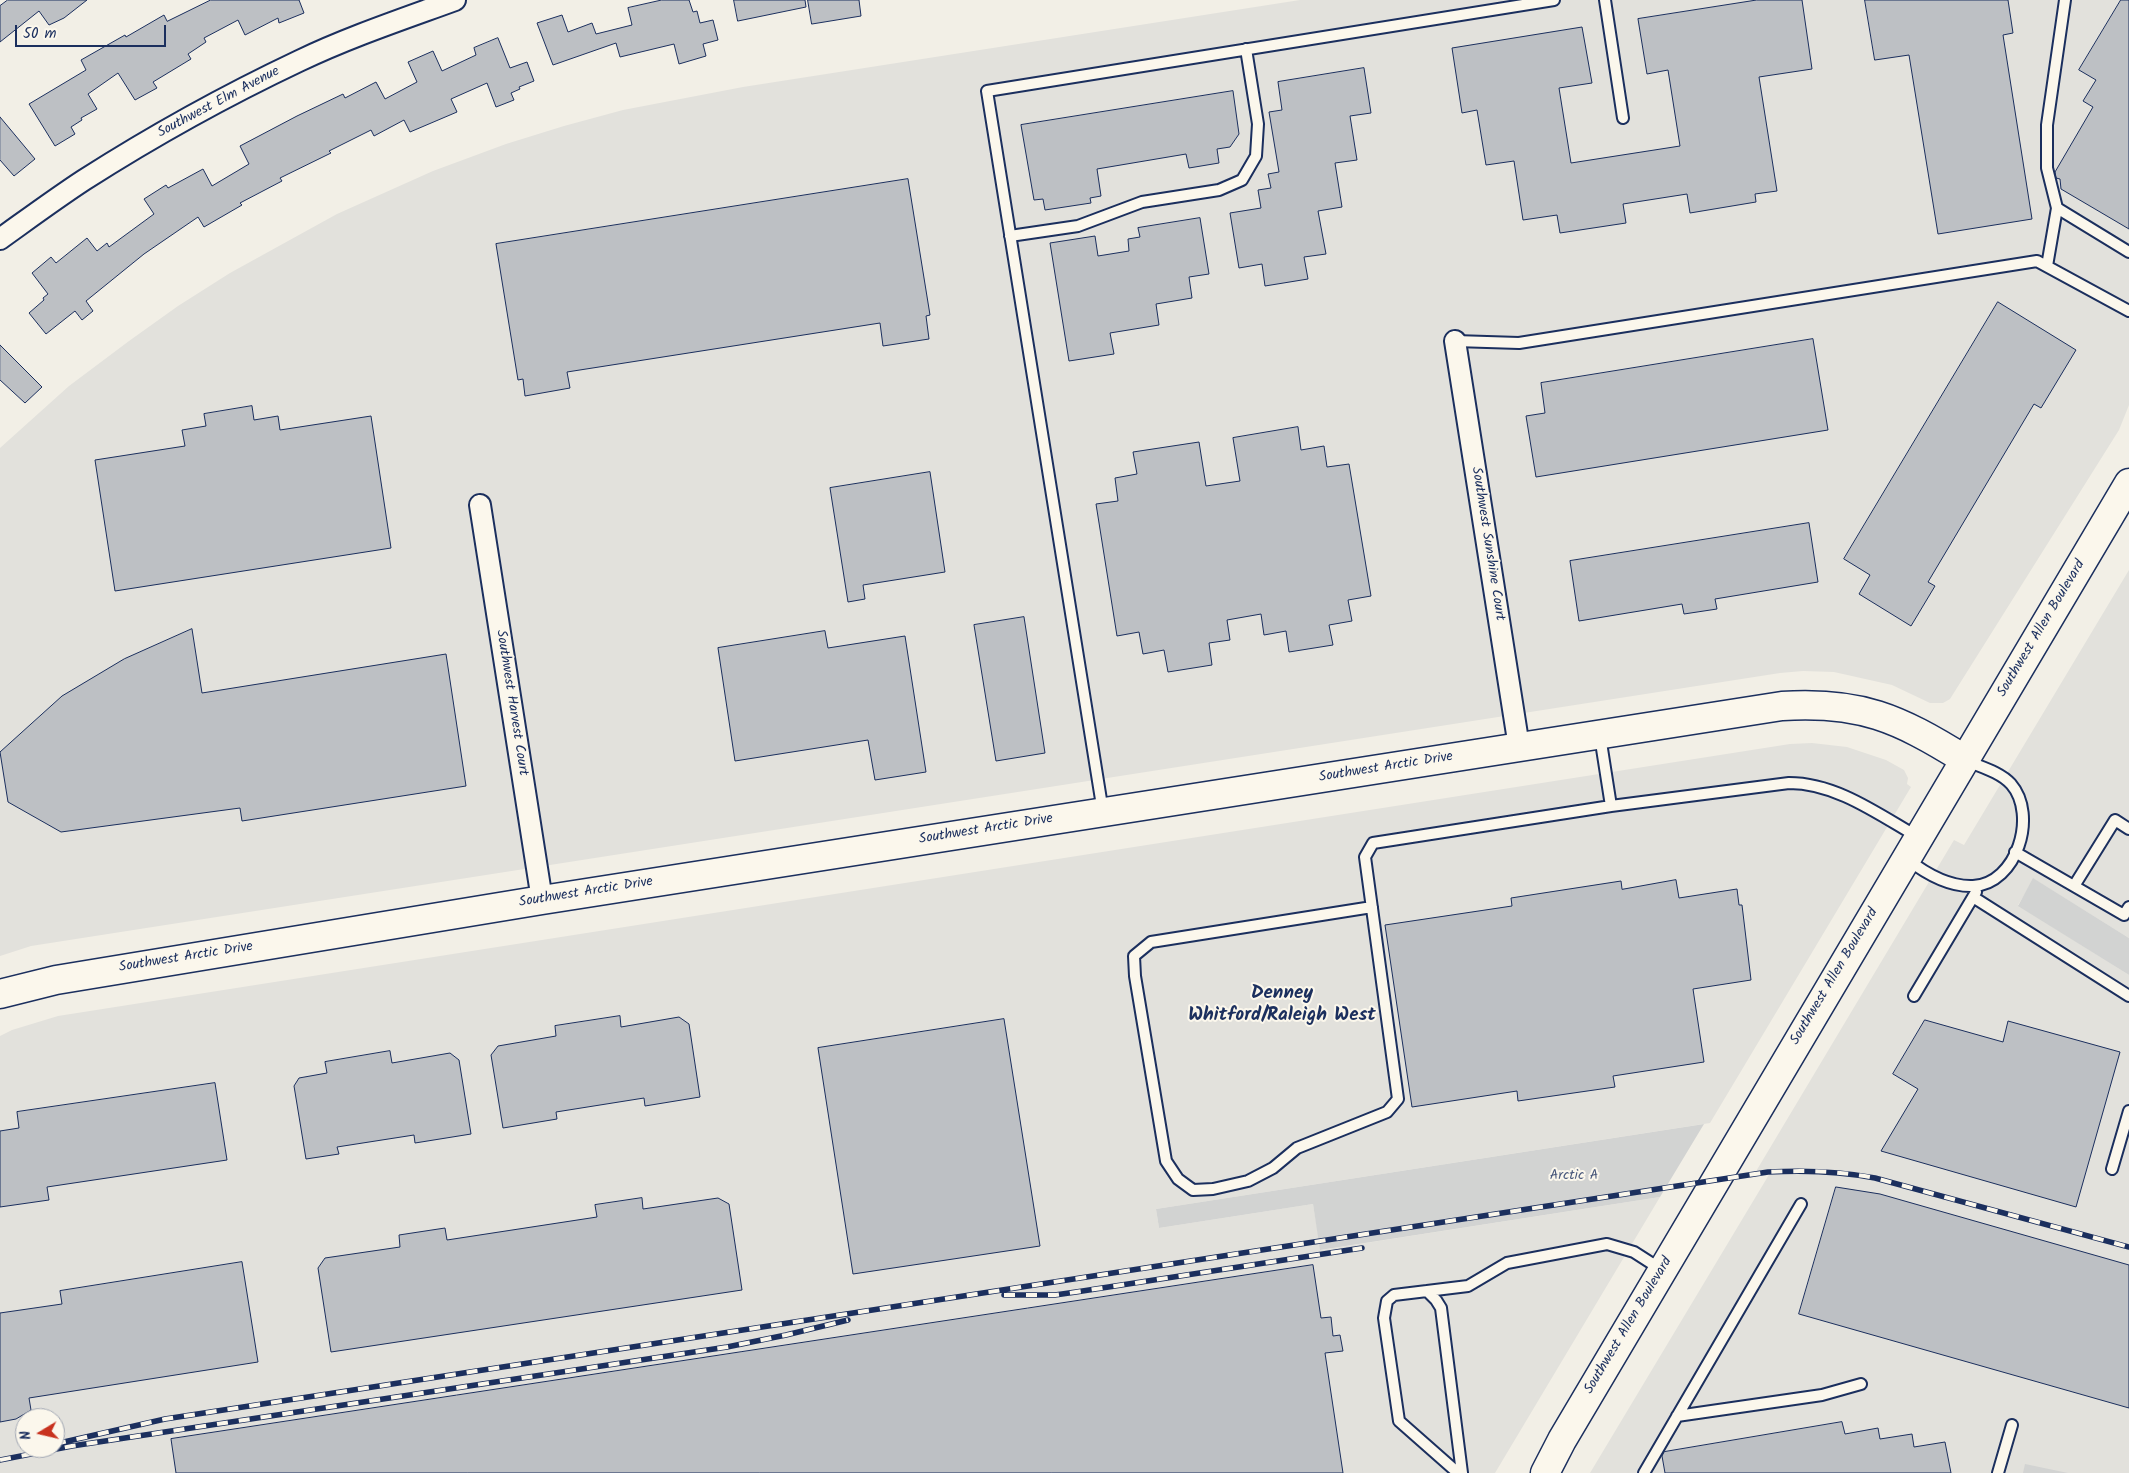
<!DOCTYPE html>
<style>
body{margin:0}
#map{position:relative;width:2129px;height:1473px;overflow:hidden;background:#f2efe6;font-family:Kalam,sans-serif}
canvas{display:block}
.north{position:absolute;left:15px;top:1408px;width:50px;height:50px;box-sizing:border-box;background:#fbf7ec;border:1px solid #a1a7b3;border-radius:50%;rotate:261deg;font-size:14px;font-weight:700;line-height:20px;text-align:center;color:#1b2f5e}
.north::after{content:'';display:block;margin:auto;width:18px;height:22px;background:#c8321e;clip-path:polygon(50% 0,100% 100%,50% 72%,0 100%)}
.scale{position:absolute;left:15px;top:25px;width:151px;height:22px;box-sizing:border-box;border:2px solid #1b2f5e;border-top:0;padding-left:6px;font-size:15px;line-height:18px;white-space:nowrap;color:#1b2f5e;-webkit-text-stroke:4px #fbf7ec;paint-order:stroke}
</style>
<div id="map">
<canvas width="2129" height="1473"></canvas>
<div class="north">N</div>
<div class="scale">50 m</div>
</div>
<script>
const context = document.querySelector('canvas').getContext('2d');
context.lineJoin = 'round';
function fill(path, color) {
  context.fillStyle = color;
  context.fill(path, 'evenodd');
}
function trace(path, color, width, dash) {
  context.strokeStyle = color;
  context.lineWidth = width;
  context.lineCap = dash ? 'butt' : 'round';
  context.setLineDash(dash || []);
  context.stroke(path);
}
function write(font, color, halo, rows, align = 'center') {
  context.font = font + ' Kalam,sans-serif';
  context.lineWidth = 4;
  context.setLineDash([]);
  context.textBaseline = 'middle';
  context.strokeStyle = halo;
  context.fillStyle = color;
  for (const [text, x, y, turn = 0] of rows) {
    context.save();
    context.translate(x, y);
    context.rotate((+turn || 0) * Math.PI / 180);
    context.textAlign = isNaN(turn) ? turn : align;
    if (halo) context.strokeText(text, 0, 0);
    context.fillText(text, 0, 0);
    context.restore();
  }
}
const built = new Path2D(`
 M1300,0h829v405l-10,25 -169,269 -7,4h-13l-38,-18 -58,-13 -31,-1 -23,2 -1749,273 -31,10v-508l69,-62 60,-45 49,-35 52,-33 107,-59 96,-43 73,-27 58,-18 59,-16 120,-23z
 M2129,570v368l-95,-59 -16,26 111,70v498h-539l180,-300h-15l199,-333 10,5z
 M1812,743l35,4 39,13 18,10 4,8 -1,6 4,3 -201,336 -554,86 3,19 154,-24 8,46 339,-53 -165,276h-1495v-437l12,-6 46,-14 1732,-272zM25,1418h30v30h-30z`);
const green = new Path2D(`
 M2033,878l96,60v37l-111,-69z
 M1704,1124l-44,73 -340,53 -7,-46 -154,24 -3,-19z
 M2025,1464l43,9h-45z`);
const building = new Path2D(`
 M8,0h79l-23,18 -15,7 -10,-14 -39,31v-36z
 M211,0h88l5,13 -25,10 -1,-5 -33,17 -7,-15 -34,18 2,4 -18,12 3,5 -38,23 4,6 -22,12 -17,-27 -30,21 9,15 -16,9 1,2 -11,7 4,7 -20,12 -26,-42 57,-34 -5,-10 44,-25 1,2 38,-22 3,6z
 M662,0h27l4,12 4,-1 3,12 13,-3 5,20 -15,4 3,12 -27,8 -5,-20 -54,13 -4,-14 -63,22 -16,-42 25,-8 6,17 24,-9 4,11 36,-9 -4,-17z
 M734,0h71l1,7 -68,14z
 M808,0h51l2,16 -49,8z
 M1757,0h45l10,69 -53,8 18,114 -22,3 1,8 -66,11 -3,-19 -64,10 3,19 -66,10 -3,-18 -34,5 -9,-59 -28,4 -9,-55 -15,3 -10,-65 130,-21 10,56 -33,5 12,75 109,-17 -12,-76 -21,4 -9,-55z
 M1865,0h143l5,33 -10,2 29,184 -94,15 -29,-179 -34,5z
 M2121,0h8v229l-68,-40 -1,-10 -4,-1 -1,-6 38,-65 -10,-6 13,-21 -17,-10z
 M498,38l12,30 17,-6 7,19 -15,6 1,2 -9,4 3,7 -18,7 -9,-24 -36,16 6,13 -47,20 -6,-12 -30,16 -3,-6 -42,21 2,2 -51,25 2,3 -42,22 2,2 -38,22 -6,-10 -54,37 -58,47 7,10 -11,9 -7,-9 -29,23 -17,-21 15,-13 -1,-2 5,-4 -16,-21 19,-16 5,6 31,-25 10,13 10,-8 2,4 45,-33 -10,-15 22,-14 2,3 35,-19 9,17 37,-22 -9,-18 57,-30 46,-22 2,4 31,-16 9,17 32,-17 -9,-20 25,-11 9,20 34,-16 -2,-7z
 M1364,68l7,45 -21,3 7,44 -22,3 7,44 -24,4 8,43 -22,3 4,22 -43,7 -3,-22 -23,4 -9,-55 31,-5 -3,-18 13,-2 -3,-14 11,-2 -10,-60 13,-2 -4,-28z
 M1233,91l6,43 -9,13 -13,2 2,14 -30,5 -3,-14 -89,15 4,27 -11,2 1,5 -46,7 -2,-11 -9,1 -13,-75z
 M0,117l35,42 -21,17 -14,-16z
 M908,179l22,136 -4,1 3,23 -46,7 -3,-23 -313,49 3,16 -45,8 -2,-17 -5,1 -22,-136z
 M1200,218l9,56 -20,3 3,21 -36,6 3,21 -49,8 4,21 -45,7 -19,-118 45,-7 3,20 31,-5 -1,-12 12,-2 -2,-9z
 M1998,302l78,48 -35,58 -7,-4 -106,178 7,4 -24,40 -52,-32 11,-19 -26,-16z
 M1813,339l15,91 -292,47 -10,-61 19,-3 -4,-30z
 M0,345l42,42 -17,16 -25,-23z
 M252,406l2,14 24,-4 2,14 91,-14 20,132 -276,43 -20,-131 90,-14 -3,-16 24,-4 -2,-12z
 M1298,427l3,23 23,-4 3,21 22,-3 22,132 -23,4 4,21 -23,4 4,20 -44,7 -3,-21 -22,4 -3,-21 -34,6 3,20 -21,3 3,22 -44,7 -4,-22 -21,4 -4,-22 -22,4 -21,-132 22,-3 -3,-23 22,-4 -4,-22 66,-10 7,44 34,-5 -7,-43z
 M930,472l15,100 -82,13 2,14 -17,3 -18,-114z
 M1809,523l9,59 -103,17 2,10 -33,5 -2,-10 -103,17 -9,-60z
 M1024,617l21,136 -49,8 -22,-136z
 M192,629l10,64 244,-39 20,132 -224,35 -2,-13 -179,24 -53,-30 -8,-50 62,-56 62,-37z
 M825,631l3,17 77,-12 21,136 -51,8 -7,-40 -133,21 -17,-113z
 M1676,880l3,18 58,-9 2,16h3l9,75 -58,9 11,73 -91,14 2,11 -97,14 -1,-10 -105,16 -27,-182 127,-19 -1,-8 110,-17 1,8z
 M620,1016l1,11 58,-10 10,7 11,73 -55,9 -1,-8 -88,14 1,7 -54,9 -12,-73 7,-9 58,-10 -1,-10z
 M1004,1019l36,227 -187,28 -35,-226z
 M1925,1020l78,22 5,-21 112,31 -44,155 -195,-56 37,-62 -25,-15z
 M390,1051l2,12 58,-10 9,7 12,74 -56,9 -1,-8 -77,12 2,7 -33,5 -12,-73 5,-8 28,-5 -2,-11z
 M215,1083l12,77 -180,27 2,13 -49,7v-76l19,-3 -2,-16z
 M1836,1187l44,7 249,71v143l-330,-94z
 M642,1198l1,11 75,-11 11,6 13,86 -411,62 -13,-84 7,-10 75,-11 -1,-12 46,-7 2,12 150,-23 -2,-12z
 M242,1262l16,100 -229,36 2,12 -15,9 -16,3v-109l62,-9 -2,-13z
 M1313,1265l8,53 10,-1 2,19 7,-1 3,16 -18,2 18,120h-1167l-5,-34z
 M1842,1422l3,12 33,-6 2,11 32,-5 2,13 31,-5 6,31h-286l-3,-17 2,-4z`);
const lane = new Path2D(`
 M1605,0l18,118
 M2057,208l-10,-40v-43l18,-125
 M1010,236l68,-10 64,-24 77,-12 23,-10 14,-24 2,-32 -12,-75
 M2047,266l10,-58 72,44
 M1455,341l64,2 518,-82 92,50
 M1611,806l178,-23c47,0 89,31 129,54
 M1103,812l-116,-721 567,-91
 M2015,852l109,63 5,-8
 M1907,859c18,14 42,28 66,27 44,-2 65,-71 38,-102 -11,-12 -30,-17 -44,-23
 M2074,886l41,-66 14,9
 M1973,897l156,99
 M1372,907l-221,35 -17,14 1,20 31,185 12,18 15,11 20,-1 35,-8 25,-13 24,-20 90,-36 11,-13 -33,-242 8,-14 238,-37 -11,-70
 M1914,996l62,-104
 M2112,1169l17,-58
 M1427,1291l41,-5 39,-23 100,-19 27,8 28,18
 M1677,1416l145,-21 39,-11
 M1458,1473l-59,-52 -15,-103 3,-17 7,-6 33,-4 9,9 5,8 21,165
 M1644,1473l157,-269
 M1998,1473l14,-48`);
const street = new Path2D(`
 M0,239c28,-20 55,-40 84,-59 69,-44 141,-84 215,-119 50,-24 104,-42 156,-61
 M1455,341l64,406
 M480,505l62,395`);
const secondary = new Path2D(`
 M0,994l56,-14 486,-80 1240,-194c78,-5 116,12 182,53
 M1545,1473l17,-33 567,-957`);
const rail = new Path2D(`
 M1004,1295h51l21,-3 286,-44
 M55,1444l110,-25 1603,-247c37,-2 71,-1 107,6l254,69
 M0,1460l72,-14 655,-99 59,-12 62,-15`);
const streetNames = [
 ["Southwest Elm Avenue",219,103,-28],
 ["Southwest Sunshine Court",1487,544,81],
 ["Southwest Allen Boulevard",2042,629,-59],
 ["Southwest Harvest Court",511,703,81],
 ["Southwest Arctic Drive",1386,768,-9],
 ["Southwest Arctic Drive",986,830,-9],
 ["Southwest Arctic Drive",586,893,-9],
 ["Southwest Arctic Drive",186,958,-9],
 ["Southwest Allen Boulevard",1835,977,-59],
 ["Southwest Allen Boulevard",1629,1326,-59]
];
const parkNames = [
 ["Arctic A",1574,1177]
];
const districtNames = [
 ["Denney",1282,995],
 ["Whitford/Raleigh West",1282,1017]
];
fill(built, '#e2e1dc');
fill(green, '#d2d3d2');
fill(building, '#bdc0c4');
trace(building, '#1b2f5e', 1);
trace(lane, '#1b2f5e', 14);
trace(street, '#1b2f5e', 24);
trace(secondary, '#1b2f5e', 31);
trace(lane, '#fbf7ec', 10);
trace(street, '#fbf7ec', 20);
trace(secondary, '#fbf7ec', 28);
trace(rail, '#1b2f5e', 5.5);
trace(rail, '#fbf7ec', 4, [11]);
write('14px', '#1b2f5e', '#fbf7ec', streetNames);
write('14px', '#49587b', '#fbf7ec', parkNames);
write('bold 19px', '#1b2f5e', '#fbf7ec', districtNames);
</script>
